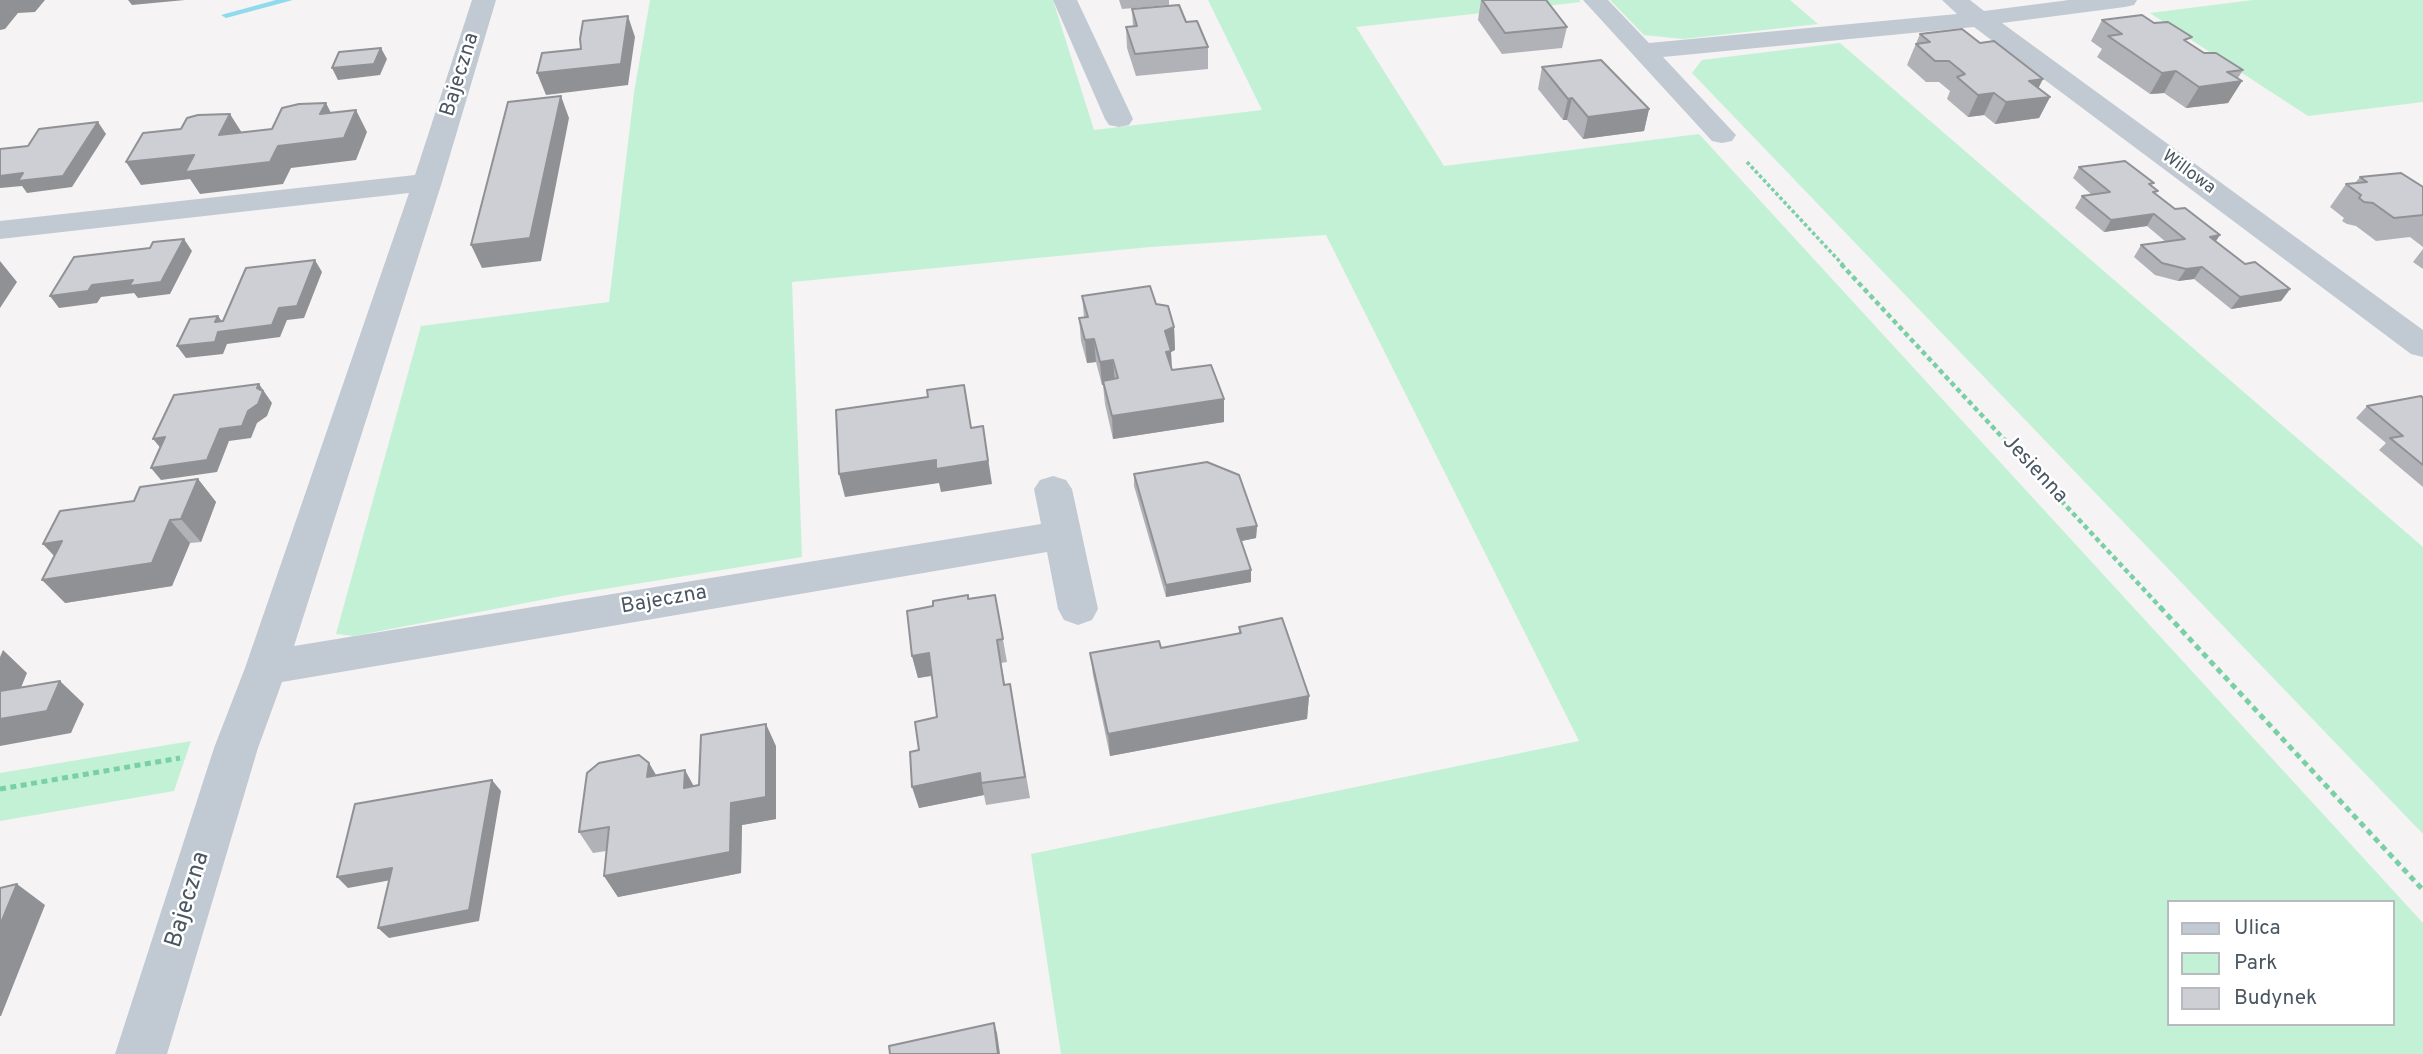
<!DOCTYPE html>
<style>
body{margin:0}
#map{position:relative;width:2423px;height:1054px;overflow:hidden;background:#f5f3f3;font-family:Overpass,sans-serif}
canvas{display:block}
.legend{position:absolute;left:2167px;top:900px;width:228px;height:126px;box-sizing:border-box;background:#fff;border:2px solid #b7bbc0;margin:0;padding:9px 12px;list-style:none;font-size:21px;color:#4a5661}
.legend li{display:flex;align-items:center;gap:14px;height:35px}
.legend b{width:35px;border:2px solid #b7bbc0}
</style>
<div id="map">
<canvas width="2423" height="1054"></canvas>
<ul class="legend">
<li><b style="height:9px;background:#c1cad2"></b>Ulica</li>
<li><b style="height:19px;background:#c3f1d5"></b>Park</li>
<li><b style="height:19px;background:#cdcfd5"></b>Budynek</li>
</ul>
</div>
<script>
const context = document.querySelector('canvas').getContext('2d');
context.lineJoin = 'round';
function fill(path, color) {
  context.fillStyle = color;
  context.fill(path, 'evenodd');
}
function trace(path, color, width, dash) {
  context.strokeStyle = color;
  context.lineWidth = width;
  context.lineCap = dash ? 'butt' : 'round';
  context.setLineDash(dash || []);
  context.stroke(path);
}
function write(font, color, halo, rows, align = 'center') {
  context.font = font + ' Overpass,sans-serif';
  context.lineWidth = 5;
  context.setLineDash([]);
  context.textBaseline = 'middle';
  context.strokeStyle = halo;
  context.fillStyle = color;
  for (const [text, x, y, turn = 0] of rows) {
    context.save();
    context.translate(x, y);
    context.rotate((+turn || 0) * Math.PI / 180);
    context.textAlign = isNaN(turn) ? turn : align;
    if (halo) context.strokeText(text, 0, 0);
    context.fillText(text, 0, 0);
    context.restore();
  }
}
const green = new Path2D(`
 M650,0h403l41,130 168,-20 -54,-110h371l2,2 -225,25 88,139 255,-32 724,789v131h-1362l-30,-200 548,-113 -253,-506 -176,12 -358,35 10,275 -235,38 -213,41 -18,-2 85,-308 188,-24 25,-209zM2169,902h224v122h-224z
 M1610,0h180l28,24 -135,15 -39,-4z
 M2253,0h170v102l-115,14 -158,-103z
 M1840,43l583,504v287l-731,-761 10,-13z
 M191,741l-17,50 -174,30v-48z`);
const stream = new Path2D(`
 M276,0h17l-67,18 -5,-3z`);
const pathFar2 = new Path2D(`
 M1747,162l96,103`);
const pathFar1 = new Path2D(`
 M1841,264l321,345`);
const path = new Path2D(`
 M2160,607l263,283
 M0,789l180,-31`);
const minor = new Path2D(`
 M472,0h24l-54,182 -148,464 747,-122 -7,-35 6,-9 13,-4 13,4 6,9 26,120 -6,11 -14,5 -14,-5 -6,-11 -11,-57 -765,130 -24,66 -91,306h-52l99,-306 31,-80 164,-475 -409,46v-18l415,-46z
 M1053,0h24l56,119 -4,6 -10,2 -10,-2 -4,-6z
 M1583,0h25l41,43 308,-29 -15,-14h28l14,11 85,-11h68l-3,5 -9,2 -123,16 421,307v27l-12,-3 -437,-327 -311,30 73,78 -4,6 -10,2 -10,-2z`);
const wall = new Path2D(`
 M1119,0h50v5l-47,4z
 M1481,0h65l21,27 -5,21 -60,6 -24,-34z
 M1132,9l54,13 22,25v22l-72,7 -9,-28 -1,-21h7z
 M2102,20l52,3 50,30 39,17 -5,8 4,3 -14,22 -42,5 -22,-15 -14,1 -53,-37 5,-8 -11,-8z
 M1920,34l60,9 70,54 -11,21 -44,6 -11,-9 -16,2 -21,-18 3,-8 -11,-9h-13l-19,-17z
 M1542,67l107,42 -5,22 -61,8 -16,-19h-4l-25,-31z
 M2079,167l73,19 4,9 89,69 45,25 -9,12 -50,8 -37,-30 -16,2 -23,-6 -21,-18 7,-12 25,-3 -19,-16 -43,6 -29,-24 7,-12 10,-1 -19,-17z
 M2360,177l63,10v60l-13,-10 -34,4 -20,-15 -9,-2 -5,-3 2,-3 -14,-11 16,-23 9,-1z
 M2423,249v20l-10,-7z
 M1082,296l74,8 18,23 1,23 -4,2 1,18 52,29v23l-111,17 -8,-35 -2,-19h-1l-6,-23 -9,1 -6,-22 -2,-23 5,-1z
 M2423,398v89l-44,-37 7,-7 -30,-25 11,-12z
 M1134,474l123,52 -1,12 -15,3 10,29v12l-85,15 -32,-111z
 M198,479l18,23 -15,40 -11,1 -18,43 -107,17 -11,-47 -11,-12 91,-43z
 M968,595l1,4 26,-4 12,67 -6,1 4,21 9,22 16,92 -44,7 -2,-10 -65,13v-58l18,-33 -5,-41 -14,2 -6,-22 21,-50z
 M1239,627l70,69 -2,23 -197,37 -17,-81 -3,-22 71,-5 78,-14z
 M776,746v73l-34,6 -1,48 -123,24 -14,-21 2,-25 -13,2 -14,-21 70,-69 7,12 38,11 5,-1z`);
const shadedWall = new Path2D(`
 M0,0h45l-10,12 -17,1 -13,16 -5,1z
 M128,0h57l-53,5z
 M628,16l7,21 -7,48 -82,10 -9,-22 84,-9z
 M381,48l6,11 -7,16 -42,5 -6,-12z
 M2176,71l-12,22 -14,1 12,-21z
 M2043,79l-10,20 17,-2 -11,21 -44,6 11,-22 23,-21z
 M2242,81l-14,22 -42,5 13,-21z
 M1994,93l-10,22 -16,2 10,-22z
 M561,96l8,22 -28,143 -59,7 -11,-23z
 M1572,98l-5,22h-4l5,-21z
 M326,103l11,22 -17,-11z
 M1649,109l-5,22 -61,8 5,-22z
 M356,110l11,22 -11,28 -65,8 -8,16 -83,10 -10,-15 -49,6 -15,-23 152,-16z
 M230,114l14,22 -25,-1z
 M98,122l8,12 -34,53 -45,6 -5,-7 -22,2v-12z
 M2154,214l-7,12 -43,6 7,-12z
 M2220,235l-8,12 -2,-10z
 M184,239l8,12 -22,43 -32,4 -4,-5 -33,4 -4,6 -38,5 -9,-12 42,-11z
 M315,260l7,12 -18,46 -17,2 -7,17 -53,7 -4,10 -37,4 -9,-12 38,-24 3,-6 9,12 52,-20z
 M0,261l17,21 -17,26z
 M2202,267l-8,12 -16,2 8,-12z
 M2290,289l-9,12 -50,8 9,-12z
 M1174,327l1,23 -4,2 1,22 -5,1 -2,-44z
 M1094,339l2,23 -9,1 -2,-23z
 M1113,360l2,23 -12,-2v4h-1l-2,-23z
 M259,384l13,19 -5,13 -10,7 -6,15 -22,3 -12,31 -56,8 -10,-12 69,-39 37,-41z
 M1224,399v23l-111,17 -1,-23z
 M983,426l9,58 -51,8 -2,-9 -94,14 -6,-23 97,-14z
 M165,437l-2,14 -10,-12z
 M198,479l18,23 -15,40 -20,-23z
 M170,520l20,23 -18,43 -107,17 -23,-23z
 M1257,526l-1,12 -19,4v-13z
 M62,541l3,26 -22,-23z
 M1251,570v12l-85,15v-12z
 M3,650l24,23 -7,17 -20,9v-42z
 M929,653l6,22 -17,3 -6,-22z
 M60,681l24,23 -13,29 -71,13v-27z
 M1309,696l-2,23 -197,37 -2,-22z
 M766,724l10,22v73l-34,6 -1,48 -123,24 -14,-21 127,-73z
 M649,763l12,21 -14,-7z
 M685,770l12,22 -13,-4z
 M980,773l4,22 -65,13 -7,-21z
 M492,780l9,11 -22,130 -90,17 -11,-10z
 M392,868l10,10 -54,10 -11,-11z
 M17,884l28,21 -44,111h-1v-91z
 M994,1023l3,10 3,21h-2z`);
const building = new Path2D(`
 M1482,0h64l21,27 -62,6z
 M1179,5l7,17 11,-1 11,26 -73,7 -9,-27 11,-1 -5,-17z
 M2142,15l12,8 14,-1 24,15 -8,3 20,13h12l27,17 -16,2 15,9 -43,6 -23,-16 -14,2 -54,-37 14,-2 -20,-14z
 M628,16l-7,48 -84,9 5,-20 39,-4 -1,-10 3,-18z
 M1962,29l18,14 14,-2 49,38 -14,2 21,16 -44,5 -12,-9 -16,2 -21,-18 8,-3 -16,-13h-14l-19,-17 14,-2 -10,-8z
 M381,48l-7,16 -42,4 7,-16z
 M1601,60l48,49 -61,8 -16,-19 -4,1 -26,-32z
 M561,96l-31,142 -59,7 37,-143z
 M326,103l-6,11 36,-4 -12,28 -66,8 -8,16 -85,10 9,-17 -68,7 17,-29 38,-4 6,-11 11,-3 32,-1 -11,21 53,-6 10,-21 17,-4z
 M98,122l-35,54 -45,5 5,-8 -23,3v-27l28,-3 11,-17z
 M2125,161l29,22 -5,1 9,7 -5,1 22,17 10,-1 35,27 -10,2 35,27 10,-2 35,27 -50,8 -38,-30 -16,2 -24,-6 -21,-18 44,-6 -31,-25 -43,6 -29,-24 28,-4 -31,-25z
 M2401,173l22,14v28l-29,3 -21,-15 -9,-1 -5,-4 2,-3 -15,-11 21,-2 -7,-5z
 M184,239l-23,43 -32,4 4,-6 -41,5 -4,6 -38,5 24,-39 76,-9 3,-6z
 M315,260l-18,46 -18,2 -7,17 -54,7 -3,10 -38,4 13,-27 28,-3 -3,6 8,-1 23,-53z
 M1150,286l6,18 12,2 6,21 -9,4 6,20 -5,1 6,18 39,-5 13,34 -112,17 -9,-35 15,-3 -5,-18 -13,2 -6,-23 -9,1 -6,-22 9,-1 -6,-21z
 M259,384l-2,4 6,3 -5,13 -10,7 -6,15 -22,3 -13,31 -56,8 14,-31 -12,2 21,-44z
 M964,385l7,43 12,-2 5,35 -52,8v-9l-97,14 -3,-64 92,-13 -1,-7z
 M2421,396l2,2v67l-33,-27 13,-2 -36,-30z
 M1207,462l32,13 18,51 -20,3 14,41 -85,15 -32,-111z
 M198,479l-17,40 -11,1 -18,43 -110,17 20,-39 -19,3 17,-33 74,-10 6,-14z
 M968,595v4l27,-4 8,44 -6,1 7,45 6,-1 15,93 -44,6 -1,-10 -68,14 -2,-35 9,-2 -4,-28 22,-5 -8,-64 -17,3 -5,-45 26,-5v-5z
 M1282,618l27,78 -201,38 -18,-81 69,-12 2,7 80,-15 -2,-6z
 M60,681l-13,30 -47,8v-28z
 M766,724v73l-35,6 -1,49 -126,24 5,-49 -30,5 8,-59 12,-10 40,-8 10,8 -2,14 38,-7 -1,18 15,-3 2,-50z
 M492,780l-23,130 -91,18 14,-60 -55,9 18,-73z
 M17,884l-17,41v-37z
 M994,1023l4,31h-108l-1,-8z`);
const farStreetnames = [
 ["Willowa",2188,173,36]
];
const streetNames = [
 ["Bajeczna",461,75,-73],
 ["Jesienna",2034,470,47],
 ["Bajeczna",664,601,-10]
];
const nearStreetnames = [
 ["Bajeczna",189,900,-73]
];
fill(green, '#c3f1d5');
fill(stream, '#90daee');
trace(pathFar2, '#7ad0a6', 3.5, [3.5, 2.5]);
trace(pathFar1, '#7ad0a6', 4.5, [5, 3.5]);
trace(path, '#7ad0a6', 5, [6, 4.5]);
fill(minor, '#c1cad2');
fill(wall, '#b0b2b7');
fill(shadedWall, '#909195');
fill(building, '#cdcfd5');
trace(building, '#909195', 2);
write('18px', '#4a5661', '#fff', farStreetnames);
write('21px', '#4a5661', '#fff', streetNames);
write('24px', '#4a5661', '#fff', nearStreetnames);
</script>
